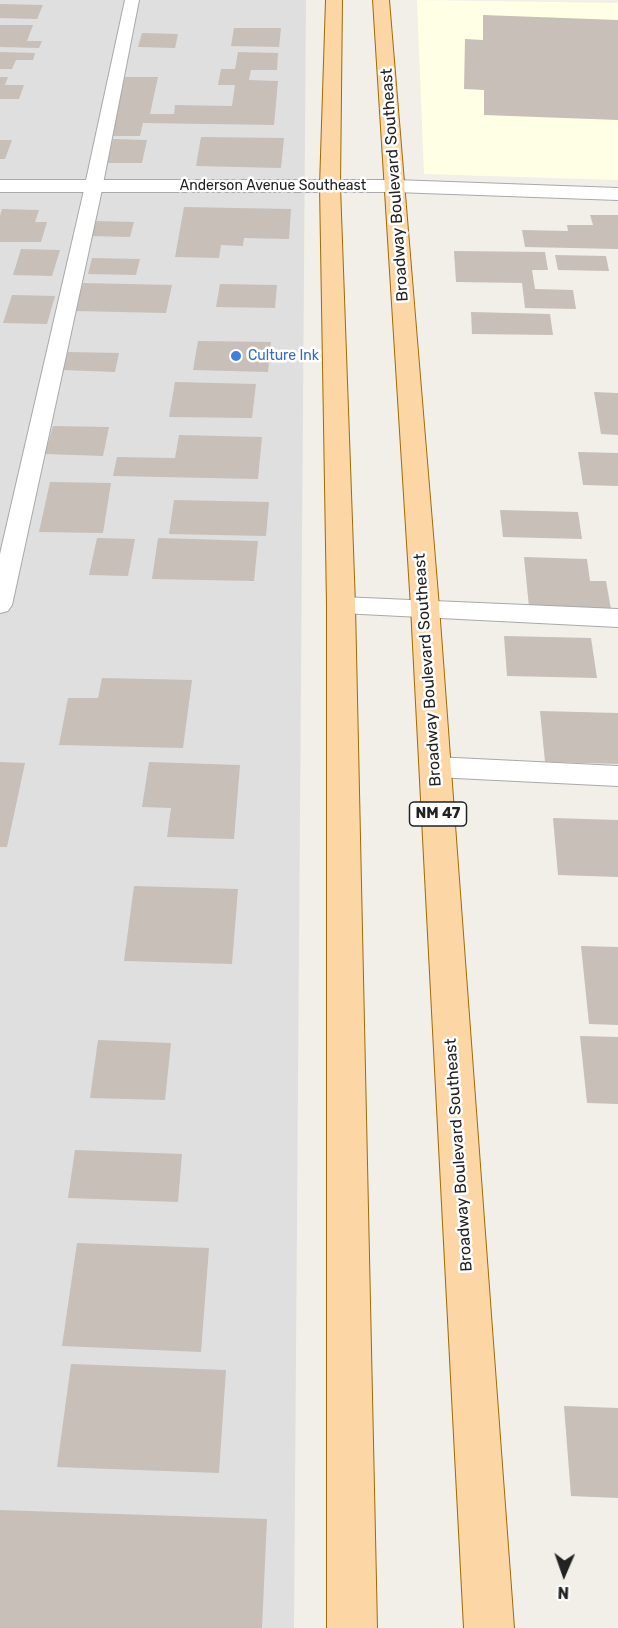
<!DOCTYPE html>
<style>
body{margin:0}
#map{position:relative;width:618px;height:1628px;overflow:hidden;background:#f2efe9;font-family:Rubik,sans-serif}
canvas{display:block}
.north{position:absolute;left:534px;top:1544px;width:60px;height:60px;-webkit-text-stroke:4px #fff;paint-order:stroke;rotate:182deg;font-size:16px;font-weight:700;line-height:24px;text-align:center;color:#222}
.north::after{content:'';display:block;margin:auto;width:21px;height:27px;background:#222;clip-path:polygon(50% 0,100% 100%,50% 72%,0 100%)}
</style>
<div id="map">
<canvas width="618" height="1628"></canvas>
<div class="north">N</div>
</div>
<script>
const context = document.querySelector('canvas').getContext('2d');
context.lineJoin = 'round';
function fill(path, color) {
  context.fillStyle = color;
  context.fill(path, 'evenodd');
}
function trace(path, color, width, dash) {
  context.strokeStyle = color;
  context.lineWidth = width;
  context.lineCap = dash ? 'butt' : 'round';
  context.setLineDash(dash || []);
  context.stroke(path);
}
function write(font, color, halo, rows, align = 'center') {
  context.font = font + ' Rubik,sans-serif';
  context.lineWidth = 5;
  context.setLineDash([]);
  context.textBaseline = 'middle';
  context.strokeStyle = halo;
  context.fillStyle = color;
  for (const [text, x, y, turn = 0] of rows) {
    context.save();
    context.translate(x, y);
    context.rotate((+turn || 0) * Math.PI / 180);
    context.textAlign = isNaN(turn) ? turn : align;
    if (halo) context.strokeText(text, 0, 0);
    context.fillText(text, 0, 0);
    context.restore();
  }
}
const residential = new Path2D(`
 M0,0h306l-12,1628h-294z`);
const education = new Path2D(`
 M417,0l201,3v177l-194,-6z`);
const building = new Path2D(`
 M0,4l43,1 -6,14 -37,-1z
 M483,15l135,5v100l-134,-5v-25l-20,-1 1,-50 18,1z
 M0,25h33l-6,16h15l-3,7 -39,-1z
 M234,28h47l-2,19 -48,-1z
 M142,33l36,1 -3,14 -37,-1z
 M0,52l35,1 -2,7h-17l-4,9h-12z
 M238,52l40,1 -1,17h-26l-2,10 29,1 -4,44 -131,-2 -3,13h-30l15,-59h33l-8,37h24l1,-9 57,1 3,-21h-17l3,-16h14z
 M0,77h8l-3,8h19l-5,14h-19z
 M201,137l83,1 -3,30 -85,-2z
 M113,139l34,1 -5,23h-35z
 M0,140h12l-7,19h-5z
 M184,207l107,2 -2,30 -45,-1 -1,8 -22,-1 -2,13 -44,-1z
 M2,209l37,1 -4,12h12l-6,20h-41v-26z
 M590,215h28v34l-93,-2 -3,-17 46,1 -1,-6h26z
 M94,221l40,1 -4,15 -41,-1z
 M21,249l39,1 -8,26 -39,-1z
 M454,251l91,1 3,18h-16l3,19 38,1 3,19 -51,-1 -3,-25 -66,-1z
 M555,255l51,1 3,15 -51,-1z
 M92,258l48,1 -4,16 -48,-1z
 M83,283l89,2 -6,28 -91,-2z
 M220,284l57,1 -2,23 -59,-1z
 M12,295l43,1 -8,28 -44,-1z
 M471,312l79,2 3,21 -81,-1z
 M198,341l73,1 -3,30 -75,-2z
 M68,352l51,1 -4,19 -52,-2z
 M175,382l81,2 -4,34 -83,-1z
 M594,392l24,1v42l-17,-1z
 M53,426l56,1 -6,29 -58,-2z
 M179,435l83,2 -4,42 -145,-3 4,-19 58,1z
 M578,452l40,1v33l-35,-1z
 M50,482l61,1 -8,50 -64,-1z
 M174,500l95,2 -3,34 -97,-2z
 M500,510l78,2 4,27 -79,-2z
 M97,538l38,1 -7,37 -39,-1z
 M158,538l100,3 -4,40 -102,-2z
 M524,557l63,2 3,22h16l5,28 -82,-2z
 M504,636l87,2 6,40 -90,-2z
 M102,678l90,2 -9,68 -124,-3 9,-47h30z
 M540,711l78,2v51l-73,-2z
 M0,762l25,1 -18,84h-7z
 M149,762l91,3 -6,74 -67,-2 4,-29 -29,-1z
 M553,818l65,2v57l-60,-2z
 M134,886l104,3 -6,75 -108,-3z
 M581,946l37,1v78l-29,-1z
 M580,1036l38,1v67l-31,-1z
 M98,1040l73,3 -6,57 -75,-2z
 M75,1150l107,4 -4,48 -110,-4z
 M77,1243l132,5 -8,104 -139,-6z
 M71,1364l155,6 -7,103 -162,-6z
 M564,1406l54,2v90l-47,-2z
 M0,1510l267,9 -5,109h-262z`);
const lane = new Path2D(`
 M125,0h14l-39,199 -88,406 -4,6 -8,2v-59l82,-355z
 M341,597l277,12v18l-277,-14 -8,-2 -4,-6 4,-6z
 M435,757l183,9v20l-183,-9 -9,-3 -4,-7 4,-7z`);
const street = new Path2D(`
 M0,180h395l223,8v12l-223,-8h-395z`);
const primary = new Path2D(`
 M326,0h16l-2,186 15,419 22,1023h-50v-1023l-7,-419z
 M373,0h16l50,607 75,1021h-50l-53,-1021z`);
const markers = [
 [236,356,6,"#3f7fe0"]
];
const farStreetnames = [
 ["Anderson Avenue Southeast",273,186]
];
const farShopnames = [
 ["Culture Ink",248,356]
];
const shields = [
 [438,814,57]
];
const shieldNames = [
 ["NM 47",438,814]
];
const streetNames = [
 ["Broadway Boulevard Southeast",395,185,-94],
 ["Broadway Boulevard Southeast",428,670,-94],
 ["Broadway Boulevard Southeast",459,1155,-94]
];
fill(residential, '#e0dfdf');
fill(education, '#ffffe5');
fill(building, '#c7bfb8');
trace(lane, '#a9a9a9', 2);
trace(street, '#a9a9a9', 2);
trace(primary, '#a06b00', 2);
fill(lane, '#fff');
fill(street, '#fff');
fill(primary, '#fcd6a4');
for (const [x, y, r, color] of markers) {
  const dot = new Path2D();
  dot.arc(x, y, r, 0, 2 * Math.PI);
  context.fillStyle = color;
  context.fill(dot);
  trace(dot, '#fff', 2);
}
write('14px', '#222', '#fff', farStreetnames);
write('14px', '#366cbe', '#fff', farShopnames, 'left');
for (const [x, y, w] of shields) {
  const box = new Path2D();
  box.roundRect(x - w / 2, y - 12, w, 24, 4.5);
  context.fillStyle = '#fff';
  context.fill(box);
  trace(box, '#222', 1.5);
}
write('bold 15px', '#222', null, shieldNames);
write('16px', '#222', '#fff', streetNames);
</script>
